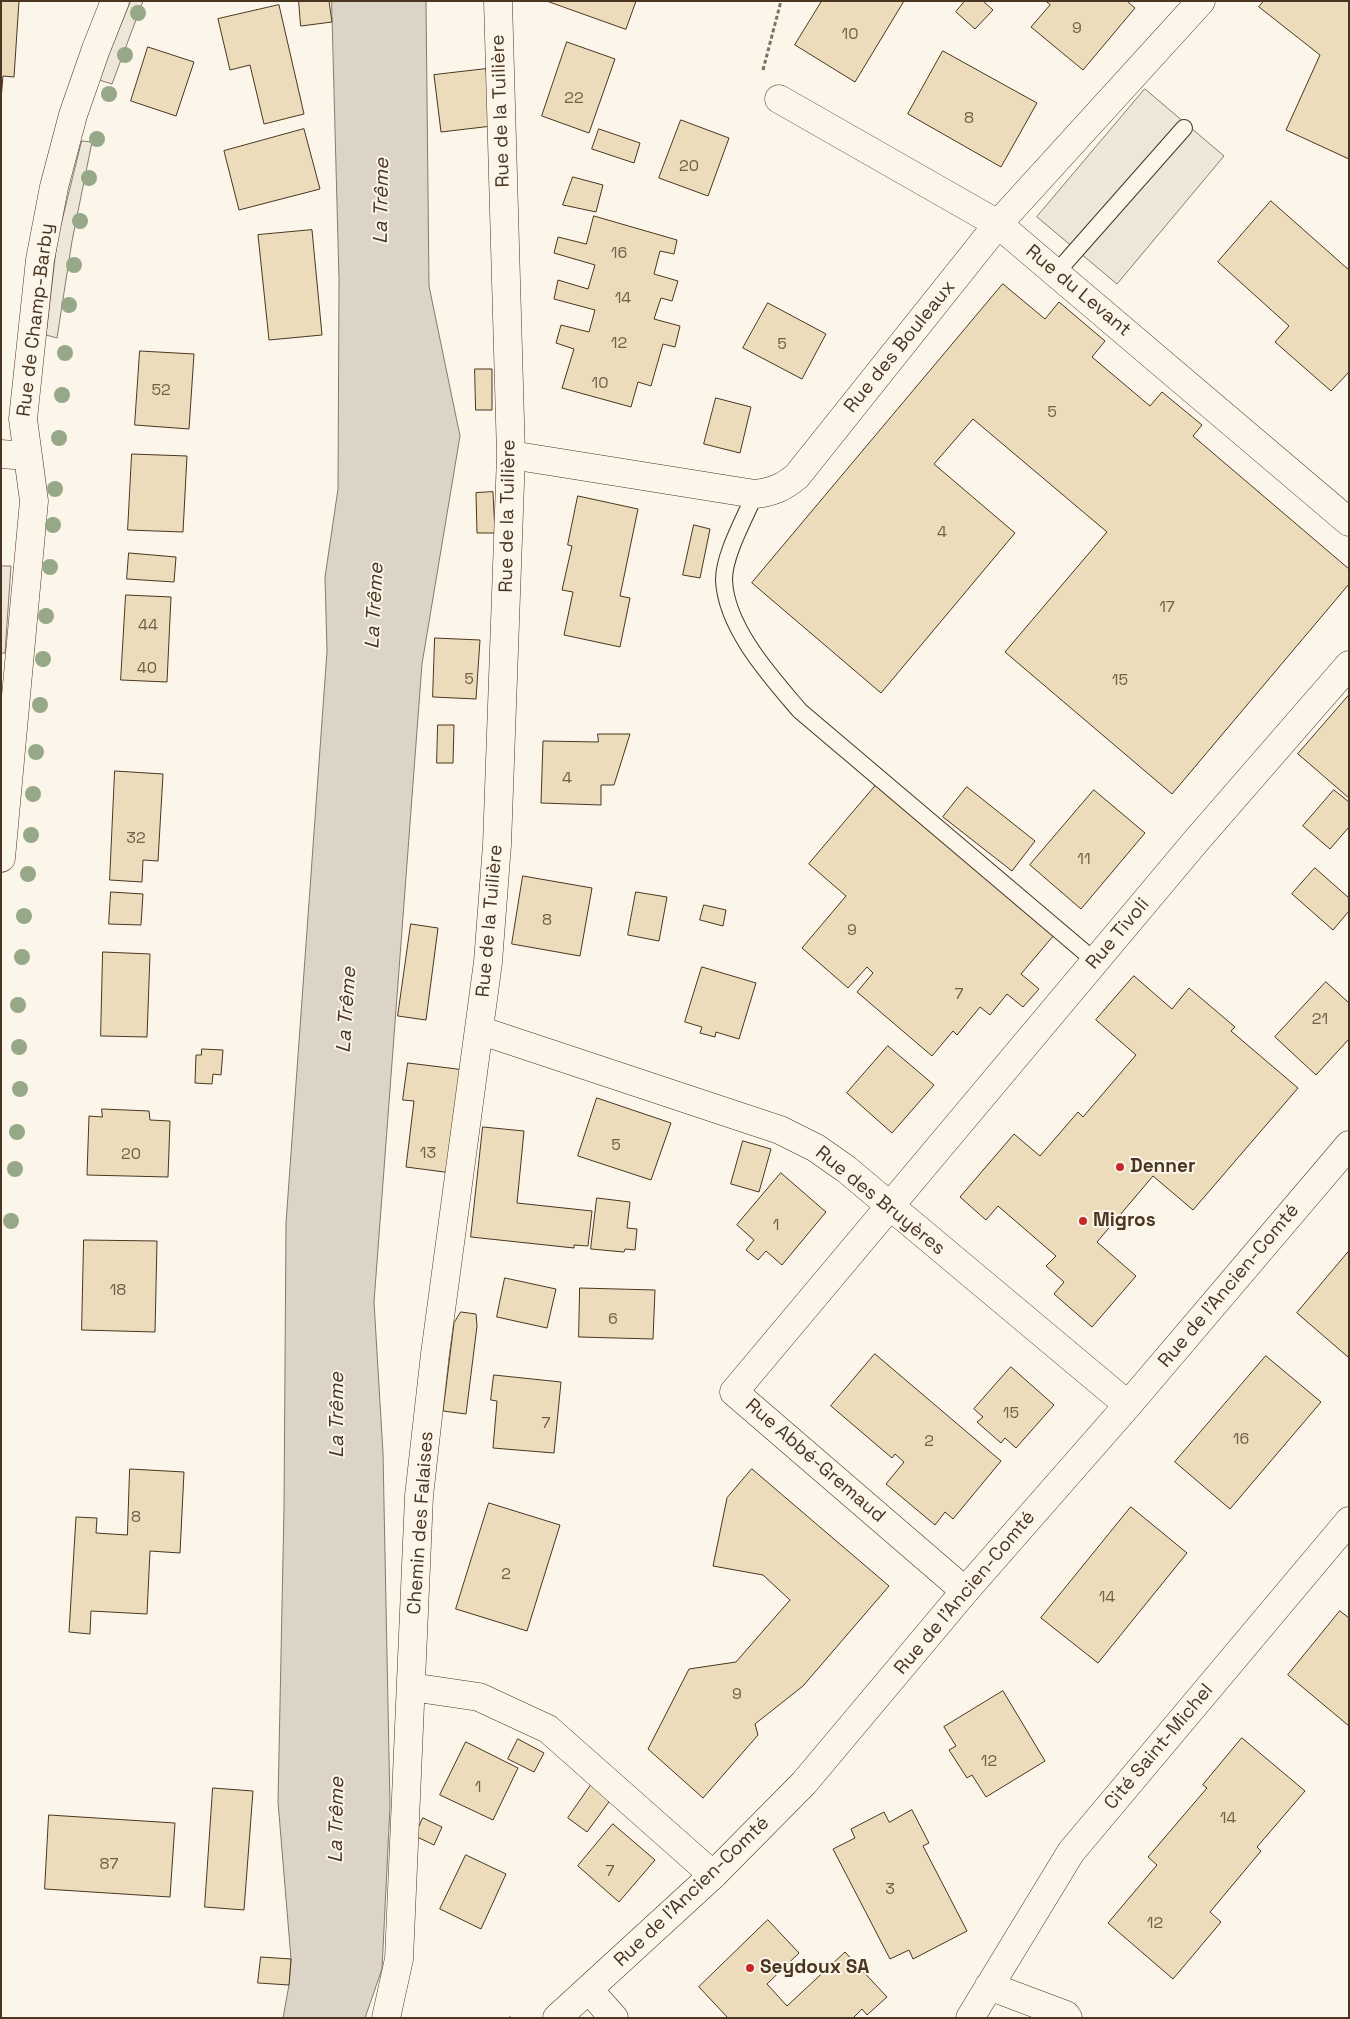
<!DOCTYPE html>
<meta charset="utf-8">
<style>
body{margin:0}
#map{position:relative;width:1350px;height:2019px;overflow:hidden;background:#fbf6e9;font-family:"Space Grotesk",sans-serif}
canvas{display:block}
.frame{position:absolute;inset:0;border:2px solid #4a3520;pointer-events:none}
</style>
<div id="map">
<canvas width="1350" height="2019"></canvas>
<div class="frame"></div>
</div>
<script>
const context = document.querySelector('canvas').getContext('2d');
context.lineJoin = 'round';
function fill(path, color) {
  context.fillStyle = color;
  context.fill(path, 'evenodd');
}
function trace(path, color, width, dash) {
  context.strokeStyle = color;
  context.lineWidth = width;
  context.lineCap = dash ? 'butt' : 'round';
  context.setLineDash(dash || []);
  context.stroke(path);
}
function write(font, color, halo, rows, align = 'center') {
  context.font = font + ' "Space Grotesk",sans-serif';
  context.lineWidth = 4;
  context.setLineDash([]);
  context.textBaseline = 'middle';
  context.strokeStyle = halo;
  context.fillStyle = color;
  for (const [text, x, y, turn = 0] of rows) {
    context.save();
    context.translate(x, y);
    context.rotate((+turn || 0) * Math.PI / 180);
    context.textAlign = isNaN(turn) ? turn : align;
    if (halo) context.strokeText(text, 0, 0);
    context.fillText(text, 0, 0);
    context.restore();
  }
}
const parking = new Path2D(`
 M131,1h12l-31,83 -13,-4z
 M1145,89l79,67 -107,128 -80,-67z
 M82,141l10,1 -20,99 -15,97 -11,-3 11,-94z
 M1,566h10l-6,87h-4z`);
const water = new Path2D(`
 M332,1h94l3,285 31,150 -38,228 -48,638 9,151 7,353 -8,163 -17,49h-82l6,-33 2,-26 -13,-157 6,-294 2,-285 41,-572 -2,-74 13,-88 1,-209z`);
const building = new Path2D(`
 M1,1h18l-5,76 -11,-1 -2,24z
 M299,1h30l3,21 -31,4z
 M547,1h89l-10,28z
 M822,1h82l-49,81 -60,-37z
 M965,1h18l10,9 -18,19 -19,-17z
 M1046,1h81l8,7 -52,62 -52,-43 19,-22z
 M1264,1h85v158l-63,-29 34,-75 -61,-48z
 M279,5l25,109 -40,10 -14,-59 -20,5 -12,-51z
 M567,42l48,17 -26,74 -47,-17z
 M148,47l46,15 -18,54 -45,-15z
 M943,51l94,52 -36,64 -93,-53z
 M486,69l6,57 -51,6 -7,-57z
 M681,120l48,18 -21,58 -49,-18z
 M304,129l16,60 -81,21 -15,-59z
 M599,129l41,14 -6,20 -42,-14z
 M573,177l30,8 -7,27 -33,-7z
 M1271,201l78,69v102l-18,19 -56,-49 14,-16 -71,-64z
 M594,216l83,24 -3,14 -14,-3 -6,23 24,7 -6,20 -11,-3 -7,21 26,7 -5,21 -12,-3 -12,42 -13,-4 -7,25 -69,-19 12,-39 -18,-6 5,-18 28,7 6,-22 -41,-11 4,-19 30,9 7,-24 -41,-12 4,-16 28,7z
 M312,230l10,105 -53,5 -11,-105z
 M1003,284l42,35 14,-17 46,39 -13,16 58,49 12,-14 40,33 -9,11 156,133v15l-177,210 -167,-142 102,-120 -134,-113 -39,45 81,69 -134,160 -129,-110z
 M768,303l58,31 -24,45 -59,-31z
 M140,351l54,3 -5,75 -54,-4z
 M475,369h17v41h-16z
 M716,398l35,9 -11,46 -36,-9z
 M132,454l55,2 -4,76 -55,-2z
 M493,492l2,41h-18l-1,-40z
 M578,496l60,13 -18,87 10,2 -10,49 -56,-12 9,-43 -11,-2 10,-44 -4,-1z
 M694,525l16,4 -10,49 -17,-3z
 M129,553l47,4 -2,25 -47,-3z
 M126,595l45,2 -4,85 -46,-2z
 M435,638l45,2 -4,59 -43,-2z
 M1349,695v103l-51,-44z
 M438,725h16l-1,38h-16z
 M598,734h32l-16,51h-13v20l-60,-2 2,-62 55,1z
 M115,771l48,3 -5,87 -15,-1 -1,22 -32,-2z
 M877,784l177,151 -33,39 18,15 -16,18 -16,-13 -17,21 -10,-8 -23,28 -4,-4 -21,25 -75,-64 16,-19 -6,-6 -19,21 -46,-40 44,-52 -37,-32z
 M967,787l68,54 -23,30 -69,-54z
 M1094,790l51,43 -64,76 -51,-44z
 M1334,790l15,12v25l-19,22 -27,-23z
 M1315,868l34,30v13l-16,19 -41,-36z
 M523,876l69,12 -12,68 -68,-12z
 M111,892l32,2 -2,31 -32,-1z
 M636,892l31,5 -8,44 -31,-6z
 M704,905l22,5 -3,16 -23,-6z
 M411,924l27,4 -12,92 -28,-4z
 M103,952l47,2 -3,83 -46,-1z
 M702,967l54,16 -17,56 -23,-7 -1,5 -15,-4 2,-6 -17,-5z
 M1134,976l38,33 17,-21 46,39 -4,4 67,57 -105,122 -40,-34 -56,66 39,34 -44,51 -38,-33 10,-12 -18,-16 10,-10 -58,-50 -12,14 -26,-23 54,-63 26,22 38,-44 5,5 53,-62 -40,-35z
 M1326,982l23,21v36l-33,36 -41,-38z
 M888,1046l46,39 -42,48 -45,-40z
 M202,1049l21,1 -2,25 -8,-1 -1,10 -17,-1 1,-28h5z
 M408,1063l57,7 -13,103 -46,-6 8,-66 -11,-1z
 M597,1098l74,25 -20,57 -73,-24z
 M102,1109l47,2 1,9 20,1 -2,56 -81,-2 2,-59 13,1z
 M483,1127l41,4 -7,72 75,8 -4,35 -14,-1v3l-103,-11z
 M743,1141l28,8 -12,43 -28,-8z
 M781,1173l45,39 -44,53 -16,-14 -8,9 -12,-10 8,-10 -17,-15z
 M597,1198l33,4 -3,26 10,1 -2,21 -10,-1 -1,3 -33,-3z
 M84,1240l73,1 -2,91 -73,-2z
 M1349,1251v104l-1,2 -51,-44z
 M505,1278l51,11 -9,39 -50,-11z
 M580,1288l75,2 -2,49 -74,-2z
 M461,1312l15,2 1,12 -11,88 -23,-3 11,-88z
 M875,1354l126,107 -48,58 -8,-7 -10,13 -49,-41 18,-22 -9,-8 -3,4 -61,-52z
 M1266,1356l55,46 -91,107 -55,-47z
 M1011,1367l43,38 -38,43 -11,-10 -4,5 -24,-21 6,-5 -9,-8z
 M494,1375l67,7 -7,71 -61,-5 4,-47 -6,-1z
 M130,1469l54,3 -4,81 -30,-2 -3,63 -56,-3 -1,23 -21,-2 7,-115 21,1 -1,15 31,2z
 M752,1469l137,117 -86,100 -48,38 3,11 -55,63 -55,-49 41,-80 47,-7 54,-62 -27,-25 -50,-9 14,-68z
 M489,1503l71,22 -33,106 -71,-22z
 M1131,1507l56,46 -89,110 -57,-45z
 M1340,1611l9,7v108l-61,-51z
 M1003,1691l42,70 -59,36 -14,-22 -5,3 -18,-28 7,-4 -12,-19z
 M1242,1738l63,53 -48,56 4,4 -51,61 11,10 -48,57 -65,-56 49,-58 -9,-8 59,-69 -4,-3z
 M518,1739l26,14 -10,19 -26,-13z
 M466,1742l52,26 -25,52 -53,-25z
 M591,1785l20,14 -24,33 -19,-14z
 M213,1788l40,3 -9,119 -39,-3z
 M912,1810l17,33 -6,3 44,85 -54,28 -4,-9 -19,9 -57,-110 22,-11 -4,-9 33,-17 5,10z
 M49,1815l126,8 -5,74 -125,-8z
 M423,1818l19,9 -8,18 -19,-9z
 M613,1824l42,36 -36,42 -41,-36z
 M466,1855l40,19 -25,55 -41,-20z
 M768,1920l31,33 -32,31 20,22 58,-54 42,45 -20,18 -5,-6 -9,9h-125l-29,-31z
 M261,1957l30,2 -2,26 -31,-2z`);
const path = new Path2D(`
 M763,70l18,-69
 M509,2017l1,1`);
const service = new Path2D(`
 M1056,273l128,-145
 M755,494c-10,24 -31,60 -31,86 2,48 47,97 76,131l295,250`);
const minor = new Path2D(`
 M779,99l219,125 351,298
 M1,454l27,2
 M511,455l244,39c18,-2 29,-7 42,-18l201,-252 203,-223
 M1,858l33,-357 -11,-82 17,-159 14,-73 19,-72 23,-66 19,-48
 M479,1030l301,100 36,18 30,21 282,236
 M965,1591l-231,-199 462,-551 153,-176
 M411,1687l68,10 69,32 165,146
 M989,1986l77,29 2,3
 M589,1990l25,28
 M386,2018l13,-59 20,-463 16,-142 53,-392 9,-117 14,-390 -13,-454
 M970,2018l101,-166 278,-331`);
const secondary = new Path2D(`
 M557,2018l156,-143 91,-92 161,-192 163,-186 221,-260`);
const trees = [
 [138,13],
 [125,55],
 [109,94],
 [97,139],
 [89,178],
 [80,221],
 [74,265],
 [69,305],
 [65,353],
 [62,395],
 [59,438],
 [55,489],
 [53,525],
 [50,567],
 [46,616],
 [43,659],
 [40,705],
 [36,752],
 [33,794],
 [31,835],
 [28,874],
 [24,916],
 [22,957],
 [18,1005],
 [19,1047],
 [20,1089],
 [17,1132],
 [15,1169],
 [11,1221]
];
const markers = [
 [1120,1167,5,"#c62828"],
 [1083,1221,5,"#c62828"],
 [750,1968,5,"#c62828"]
];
const numberNames = [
 ["9",1077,29],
 ["10",850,35],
 ["22",574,99],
 ["8",969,119],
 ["20",689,167],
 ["16",619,254],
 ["14",623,299],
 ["12",619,344],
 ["5",782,345],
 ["10",600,384],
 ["52",161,391],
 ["5",1052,413],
 ["4",942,533],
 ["17",1167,608],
 ["44",148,626],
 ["40",147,669],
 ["5",469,680],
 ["15",1120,681],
 ["4",567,779],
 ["32",136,839],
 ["11",1084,860],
 ["8",547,921],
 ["9",852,931],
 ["7",959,995],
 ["21",1320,1020],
 ["5",616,1146],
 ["13",428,1154],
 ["20",131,1155],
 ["1",776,1226],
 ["18",118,1291],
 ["6",613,1320],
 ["15",1011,1414],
 ["7",546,1424],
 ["16",1241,1440],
 ["2",929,1442],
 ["8",136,1518],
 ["2",506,1575],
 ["14",1107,1598],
 ["9",737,1695],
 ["12",989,1762],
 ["1",478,1788],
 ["14",1228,1819],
 ["87",109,1865],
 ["7",610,1872],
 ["3",890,1890],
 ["12",1155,1924]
];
const streetNames = [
 ["Rue de la Tuilière",501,111,-92],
 ["Rue du Levant",1078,291,40],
 ["Rue de Champ-Barby",36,320,-83],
 ["Rue des Bouleaux",900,347,-51],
 ["Rue de la Tuilière",508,516,-89],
 ["Rue de la Tuilière",490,921,-85],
 ["Rue Tivoli",1118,934,-50],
 ["Rue des Bruyères",880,1201,39],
 ["Rue de l'Ancien-Comté",1229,1286,-50],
 ["Rue Abbé-Gremaud",815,1461,41],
 ["Chemin des Falaises",421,1523,-86],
 ["Rue de l'Ancien-Comté",965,1593,-50],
 ["Cité Saint-Michel",1159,1747,-50],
 ["Rue de l'Ancien-Comté",692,1892,-44]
];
const poiNames = [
 ["Denner",1130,1167],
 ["Migros",1093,1221],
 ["Seydoux SA",760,1968]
];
const waterNames = [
 ["La Trême",382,201,-89],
 ["La Trême",375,606,-87],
 ["La Trême",347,1010,-86],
 ["La Trême",338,1415,-90],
 ["La Trême",337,1820,-89]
];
fill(parking, '#ede7d9');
trace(parking, '#887966', 1);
fill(water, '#dcd4c6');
trace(water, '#887966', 1);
fill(building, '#ecdcbc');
trace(building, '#4a3520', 1);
trace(service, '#4a3520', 18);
trace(minor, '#4a3520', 29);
trace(secondary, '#4a3520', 29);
trace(path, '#7f6f5c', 3, [4, 2.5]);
trace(service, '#fbf6e9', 16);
trace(minor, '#fbf6e9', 28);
trace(secondary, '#fbf6e9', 28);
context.fillStyle = '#96a887';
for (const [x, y] of trees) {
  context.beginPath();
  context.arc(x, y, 8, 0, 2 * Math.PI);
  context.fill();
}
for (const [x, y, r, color] of markers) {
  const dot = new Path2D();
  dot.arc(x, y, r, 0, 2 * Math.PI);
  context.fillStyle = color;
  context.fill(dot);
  trace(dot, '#fbf6e9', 2);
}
write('16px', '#725f47', null, numberNames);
write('19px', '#4a3520', '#fbf6e9', streetNames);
write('bold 19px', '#4a3520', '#fbf6e9', poiNames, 'left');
write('italic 20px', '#4a3520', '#fbf6e9', waterNames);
</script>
